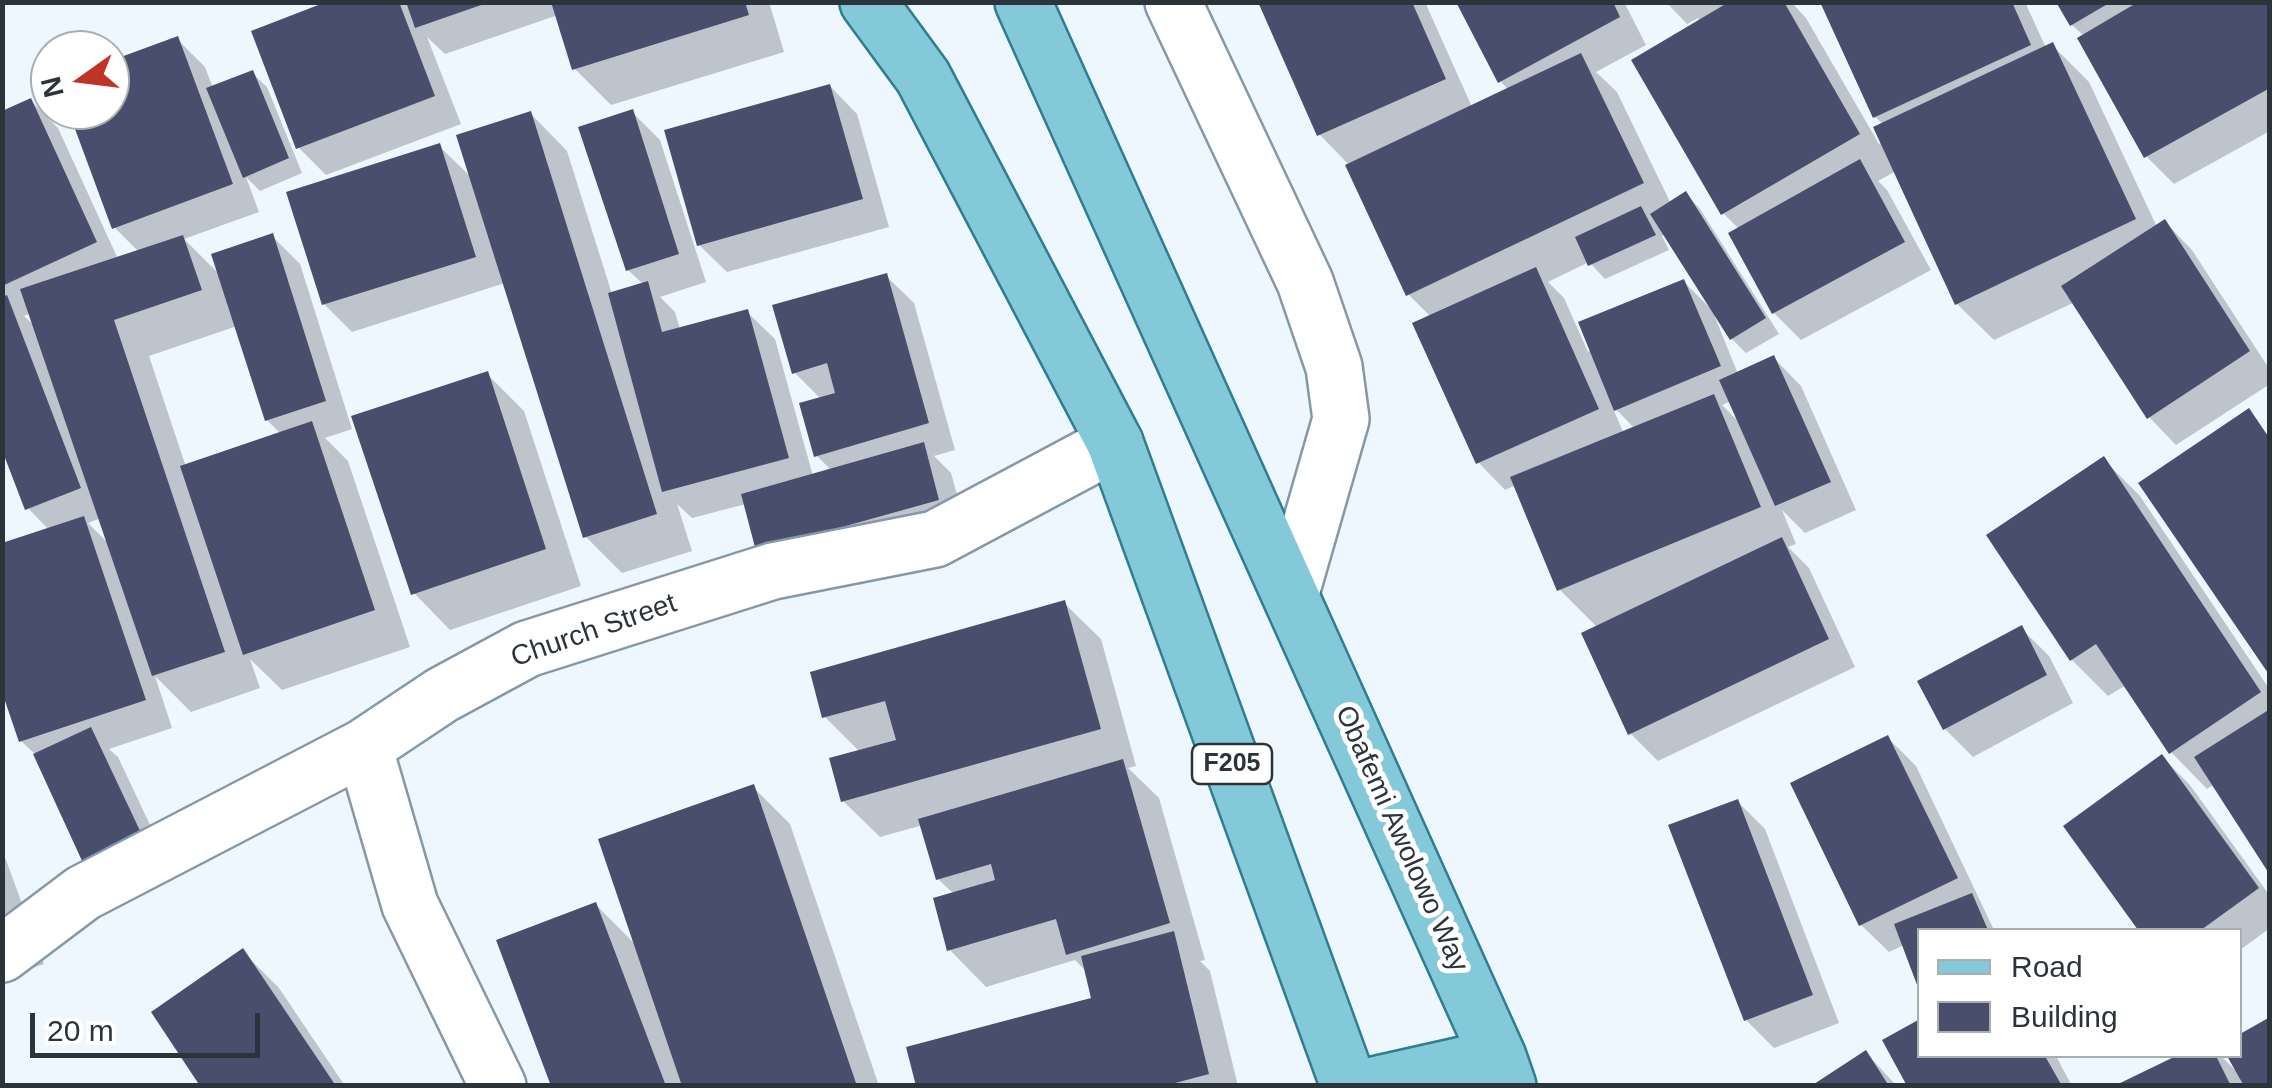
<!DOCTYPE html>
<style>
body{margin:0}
#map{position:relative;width:2272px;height:1088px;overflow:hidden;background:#eef6fe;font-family:Helvetica,sans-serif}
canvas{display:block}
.frame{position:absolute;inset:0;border:5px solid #2c343b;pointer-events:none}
.legend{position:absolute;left:1917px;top:928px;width:325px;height:130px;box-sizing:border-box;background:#fff;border:2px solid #abaeb1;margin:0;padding:12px 18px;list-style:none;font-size:30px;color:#2c343b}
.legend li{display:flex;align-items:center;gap:20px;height:50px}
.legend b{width:50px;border:2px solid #abaeb1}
.north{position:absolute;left:30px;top:30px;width:100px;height:100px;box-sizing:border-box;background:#fff;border:2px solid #abaeb1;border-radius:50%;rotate:256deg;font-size:28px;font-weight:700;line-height:40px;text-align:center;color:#2c343b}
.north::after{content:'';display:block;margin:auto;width:35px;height:45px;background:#c03327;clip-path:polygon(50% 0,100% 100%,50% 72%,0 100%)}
.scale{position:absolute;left:30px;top:1013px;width:230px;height:45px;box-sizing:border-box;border:5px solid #2c343b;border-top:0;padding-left:12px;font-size:30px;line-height:35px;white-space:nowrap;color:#2c343b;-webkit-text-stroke:8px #fff;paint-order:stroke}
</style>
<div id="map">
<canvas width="2272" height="1088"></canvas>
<div class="frame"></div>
<ul class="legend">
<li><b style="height:12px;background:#83c9d9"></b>Road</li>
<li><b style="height:28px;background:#484e6b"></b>Building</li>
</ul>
<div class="north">N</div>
<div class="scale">20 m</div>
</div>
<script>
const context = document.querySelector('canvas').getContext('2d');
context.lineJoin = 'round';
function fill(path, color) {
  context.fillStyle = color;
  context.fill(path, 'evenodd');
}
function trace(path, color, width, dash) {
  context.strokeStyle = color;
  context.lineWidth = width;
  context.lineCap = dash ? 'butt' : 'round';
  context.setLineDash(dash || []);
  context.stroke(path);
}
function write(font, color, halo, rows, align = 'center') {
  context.font = font + ' Helvetica,sans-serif';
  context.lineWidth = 10;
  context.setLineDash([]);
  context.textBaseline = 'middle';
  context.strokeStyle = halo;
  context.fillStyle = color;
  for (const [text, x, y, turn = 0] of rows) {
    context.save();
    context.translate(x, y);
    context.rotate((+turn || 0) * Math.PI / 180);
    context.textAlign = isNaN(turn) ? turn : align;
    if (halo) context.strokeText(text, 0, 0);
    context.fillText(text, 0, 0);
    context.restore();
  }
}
const shadow = new Path2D(`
 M333,2h436l15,50 -173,53 -37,-37 -16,-53 -113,39 -18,-17 34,87 -135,51 -28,-28z
 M1261,2h164l47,105 37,-17 -9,-9 -41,-79h165l22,43 -50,27 21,20 54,112 15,-10 14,15 79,125 -33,19 -14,-14 -15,-23 -2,1 23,57 36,-16 27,28 55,124 -51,23 -23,-23 14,34 -8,3 21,21 46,99 -197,94 -28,-28 -32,-105 -39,-39 -43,-104 -11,5 -27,-28 -47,-145 -23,-23 -58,-128 -31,-32zM1665,234l46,71 -2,2 -25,-25 -96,70 -24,-54 -16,-16 41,-20 16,17 64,-29 -7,-14zM1731,401l9,22 -18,-18zM1611,404l24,25 -11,5z
 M1666,2h125l15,16 73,126 3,-2 2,-17 -9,-8 -52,-115h202l21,46 6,-3 37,37 68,145 8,-5 27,28 78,120v14l-94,61 -27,-28 -74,-115 -81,38 -37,-36 -61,-133 -18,10 9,9 44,80 -130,70 -27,-27 -35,-84 -16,-16 -23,-191 -2,-4 -11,6z
 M2059,2h211v129l-96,53 -28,-28 -62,-120 -12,-11z
 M177,39l28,28 8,21 39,-15 15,14 35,86 -42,18 -14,-14 13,35 -75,27 37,37 51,-40 28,28 52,165 -27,9 23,23 62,186 -128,43 -32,-31 10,29 -69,24 -36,-36 17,52 -63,21 9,8 50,106 -132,-108 -15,-14 28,-211 -21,-22 -26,-65v-329l29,-13 27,27 60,131 21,-7 -25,-25 -43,-117h39v-46zM31,313l5,14 -12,-11zM237,326l30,94 14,14 -95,33 -37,-111zM101,518l9,27 -22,-22z
 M830,86l27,28 32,113 -162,45 -28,-27z
 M632,112l28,28 46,142 -46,15 15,15 5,17 67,-17 28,27 38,137 19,-5 -16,-16 5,-56 -27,-27 92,-96 28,27 41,147 -21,6 17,17 15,54 -180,50 -40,-73 -54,14 -15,-14 15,47 -70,22 -37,-37 -80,-253 -153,49 -28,-28 115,-158 34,33 58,-65 36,37 45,143 32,-9 -16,-15z
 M487,374l37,37 57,175 -131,44 -36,-37z
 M2103,459l37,37 130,194v180l-55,-86 -8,5 -36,-37 -45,-67 -18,11 -36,-36z
 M1064,603l37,36 35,127 -8,2 31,30 46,162 -5,1 10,10 28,115h-319l175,-86 -7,-28 -12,-12 -89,27 -36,-37 4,-56 -16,-15 -15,-54 -43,12 -37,-36 17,-49 -35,-35z
 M2021,628l28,28 24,47 -100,54 -28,-28 -25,-47z
 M1888,738l28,28 78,164h-74v54l-16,-39 -15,7 -28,-27z
 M2162,757l28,28 80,111v32l-30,22v-20h-98l-76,-104z
 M753,787l37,37 89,262h-325l42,-181 41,41z
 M1738,802l27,27 74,194 -65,25 -28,-28z
 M2,849l42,115 -42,15z
 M243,952l36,36 66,98h-142z
 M2270,1020v66h-150l62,-30h39l15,15 -6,-15h10v-19z
 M1866,1053l31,33h-82z
 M1920,1056h136l16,30h-162z`);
const building = new Path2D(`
 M326,2h73l36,94 -139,53 -45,-118z
 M406,2h81v1l-72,25z
 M551,2h194l4,13 -177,55z
 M1258,2h154l34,77 -129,57z
 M1456,2h157l7,15 -122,66z
 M1729,2h55l76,132 -139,81 -90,-155z
 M1820,2h192l19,43 -158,73z
 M2056,2h55l-41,24z
 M2138,2h132v86l-126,70 -67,-120z
 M178,36l55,148 -121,45 -44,-119h42v-49z
 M2053,42l83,177 -181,86 -82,-178z
 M1581,53l63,130 -238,113 -61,-131z
 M253,70l36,88 -46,20 -37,-90z
 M830,84l33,115 -166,47 -33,-116z
 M31,98l66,144 -95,44v-175z
 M633,109l46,145 -53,17 -48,-144z
 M531,111l126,403 -74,24 -127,-403z
 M440,143l36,114 -154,48 -36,-113z
 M1860,159l45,83 -133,72 -44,-81z
 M1686,191l80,127 -36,22 -80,-126z
 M1641,206l15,29 -68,31 -13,-29z
 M2165,219l85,132 -103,68 -86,-133z
 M273,233l53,168 -61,20 -54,-167z
 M183,235l19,55 -88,30 111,332 -73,24 -132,-387z
 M1536,267l63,142 -123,55 -64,-141z
 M887,273l42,150 -115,34 -15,-54 36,-10 -8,-30 -35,11 -20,-69z
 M1684,279l37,87 -107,45 -36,-89z
 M648,281l14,51 86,-23 41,149 -127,34 -54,-199z
 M7,295l74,193 -56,22 -23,-60v-153z
 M1774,355l57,127 -56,24 -56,-126z
 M488,371l58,178 -135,46 -60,-179z
 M1714,394l47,113 -204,84 -47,-114z
 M2249,408l21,31v237l-132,-193z
 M312,421l63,189 -132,45 -63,-189z
 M924,442l15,58 -183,51 -15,-57z
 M2104,456l157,236 -92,62 -73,-110 -26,17 -84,-126z
 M84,516l62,184 -127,42 -17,-50v-149z
 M1782,537l47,102 -201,96 -47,-102z
 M1065,600l36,129 -260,73 -12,-44 67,-18 -11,-39 -63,17 -12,-46z
 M2022,625l25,50 -104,55 -26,-49z
 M2270,709v166l-76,-118z
 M91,727l51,108 -59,28 -50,-109z
 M1888,735l70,143 -99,48 -69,-143z
 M2162,754l97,134 -58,42h-63l-75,-104z
 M1123,759l47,164 -104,32 -10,-36 -109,32 -14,-53 62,-18 -4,-16 -55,16 -18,-61z
 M754,784l103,302h-175l-84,-247z
 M1738,799l75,196 -69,26 -76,-196z
 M1972,893l16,37h-68l-1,60 -25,-66z
 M596,902l70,184h-115l-55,-146z
 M1174,931l35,143 -45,12h-248l-10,-39 185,-49 -10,-42z
 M243,948l93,138h-136l-49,-74z
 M2270,1017v69h-26l-17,-30h13v-22z
 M1920,1019v37h125l17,30h-155l-25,-46z
 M1866,1050l23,36h-78z
 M2176,1056h40l15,30h-117z`);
const minor = new Path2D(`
 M1173,2l132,280 29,85 7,52 -50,174
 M364,747l46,158 88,181
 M2,954l81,-61 281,-146 78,-52 85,-46 246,-78 162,-32 180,-96`);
const major = new Path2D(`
 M868,2l55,75 192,366 234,643
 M1023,2l475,1055 10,29
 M1369,1086l129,-29`);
const shields = [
 [1232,764,80]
];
const shieldNames = [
 ["F205",1232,764]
];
const streetNames = [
 ["Church Street",594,631,-19],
 ["Obafemi Awolowo Way",1401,839,66]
];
fill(shadow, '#0003');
fill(building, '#484e6b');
trace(minor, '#8598a9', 60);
trace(major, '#2f7d91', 60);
trace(minor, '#fff', 55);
trace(major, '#83c9d9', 55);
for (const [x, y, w] of shields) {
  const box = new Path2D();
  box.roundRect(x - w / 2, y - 20, w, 40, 8);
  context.fillStyle = '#fff';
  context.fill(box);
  trace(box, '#2c343b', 2.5);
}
write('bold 25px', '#2c343b', null, shieldNames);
write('28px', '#2c343b', '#fff', streetNames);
</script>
